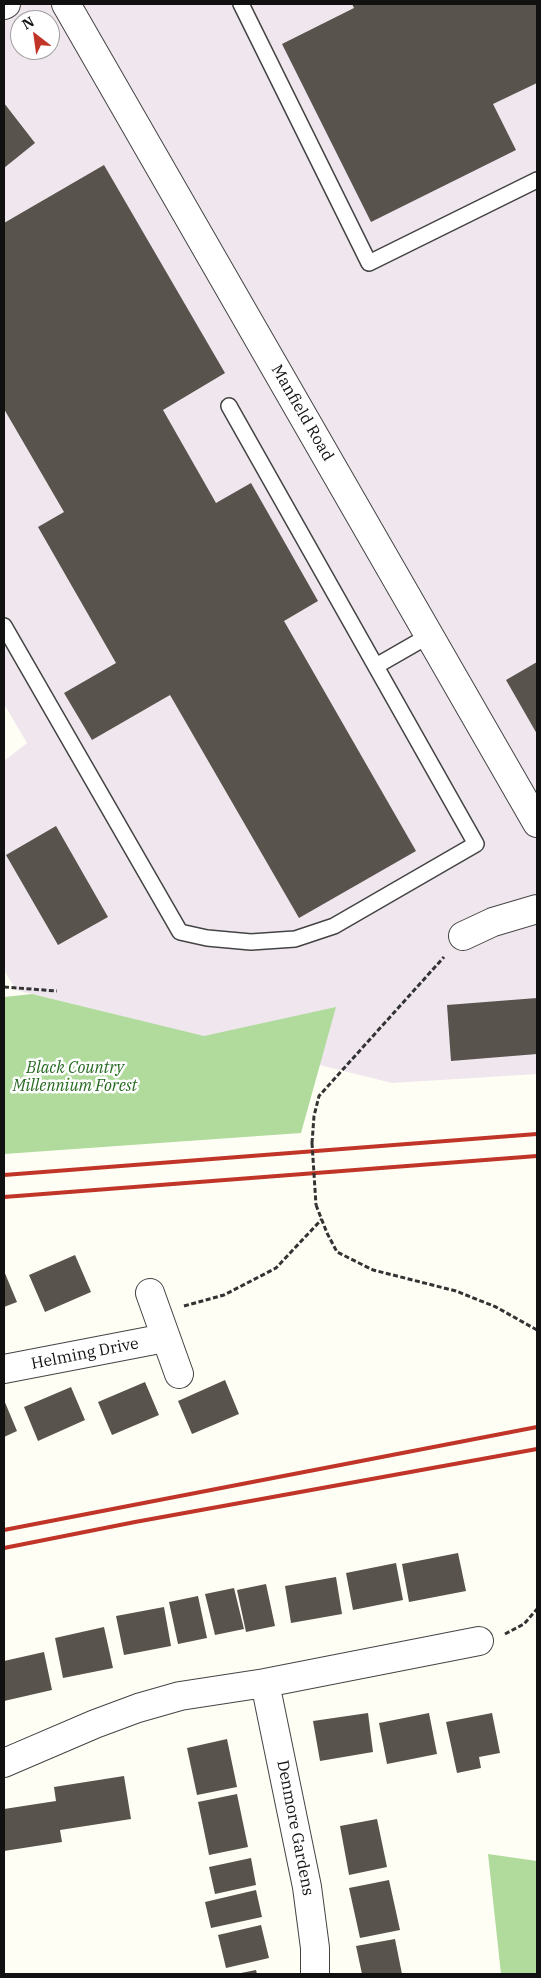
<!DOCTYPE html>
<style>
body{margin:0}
#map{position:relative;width:541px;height:1978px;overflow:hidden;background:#fffef5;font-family:"IBM Plex Serif",serif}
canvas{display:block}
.frame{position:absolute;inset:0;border:5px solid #111;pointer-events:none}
.north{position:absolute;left:10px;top:10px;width:50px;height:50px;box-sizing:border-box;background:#fff;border:1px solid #a0a0a0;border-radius:50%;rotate:330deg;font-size:14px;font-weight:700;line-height:20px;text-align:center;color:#111}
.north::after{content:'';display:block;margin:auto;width:18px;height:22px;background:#c13529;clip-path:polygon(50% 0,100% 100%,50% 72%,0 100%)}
</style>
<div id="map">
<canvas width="541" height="1978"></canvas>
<div class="frame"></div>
<div class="north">N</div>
</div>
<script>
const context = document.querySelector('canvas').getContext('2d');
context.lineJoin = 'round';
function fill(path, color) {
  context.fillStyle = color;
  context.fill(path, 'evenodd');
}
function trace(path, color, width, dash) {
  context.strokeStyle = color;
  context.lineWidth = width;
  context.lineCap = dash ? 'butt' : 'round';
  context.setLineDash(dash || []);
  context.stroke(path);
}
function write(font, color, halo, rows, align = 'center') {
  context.font = font + ' "IBM Plex Serif",serif';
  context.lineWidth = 5;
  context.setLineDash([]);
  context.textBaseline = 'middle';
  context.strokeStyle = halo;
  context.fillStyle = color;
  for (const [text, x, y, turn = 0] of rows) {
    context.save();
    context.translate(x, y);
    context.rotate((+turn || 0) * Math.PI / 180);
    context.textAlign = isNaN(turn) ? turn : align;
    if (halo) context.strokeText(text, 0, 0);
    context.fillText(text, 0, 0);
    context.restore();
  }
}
const industrial = new Path2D(`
 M4,4h533v1070l-145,9 -376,-93 -12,-20v-209l23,-18 -23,-39zM20,20h30v30h-30z`);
const forest = new Path2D(`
 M32,994l172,42 132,-29 -35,126 -297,21v-157z
 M488,1854l49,7v113h-36z`);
const building = new Path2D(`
 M352,4h185v79l-44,21 23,46 -145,72 -89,-178 72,-36z
 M4,103l31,40 -31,25z
 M104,165l121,208 -62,37 53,93 35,-20 67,118 -34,20 132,230 -117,67 -129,-223 -78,45 -28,-47 52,-30 -78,-136 26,-15 -60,-103v-186z
 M537,662v72l-31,-54z
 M56,826l52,91 -50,28 -52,-90z
 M537,998v56l-86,7 -4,-56z
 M75,1255l16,37 -46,20 -16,-37z
 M4,1271l13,31 -13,5z
 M225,1380l14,34 -47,20 -14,-33z
 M145,1382l14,33 -47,20 -14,-33z
 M71,1387l14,33 -47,21 -14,-34z
 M4,1400l13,31 -13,6z
 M458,1553l8,38 -57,11 -7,-38z
 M396,1563l7,37 -50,10 -7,-37z
 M336,1577l6,37 -51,9 -6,-37z
 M266,1584l9,42 -29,6 -9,-42z
 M234,1588l10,41 -29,6 -10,-41z
 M198,1596l9,42 -29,6 -9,-42z
 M164,1607l7,39 -47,9 -8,-39z
 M104,1627l9,41 -50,10 -8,-40z
 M44,1652l8,38 -48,11v-40z
 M368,1713l5,39 -53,9 -7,-40z
 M429,1713l8,41 -50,10 -8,-41z
 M492,1713l8,40 -21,4 2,11 -24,5 -11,-51z
 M227,1739l10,48 -40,8 -10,-47z
 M124,1776l7,43 -71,11 2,12 -58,9v-42l52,-8 -2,-14z
 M237,1794l11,53 -39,8 -11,-53z
 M377,1819l10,48 -38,8 -9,-49z
 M251,1858l5,27 -41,9 -6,-27z
 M389,1880l11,50 -40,8 -11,-50z
 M256,1890l6,27 -51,11 -6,-26z
 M261,1925l8,33 -43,10 -8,-33z
 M395,1939l7,35h-40l-6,-28z
 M256,1970l1,4h-16v-1z`);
const path = new Path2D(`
 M4,987l53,4
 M312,1143l2,-27 5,-20 125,-139
 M316,1205l11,28 10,19 36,18 83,21 40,16 41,23
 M184,1306l40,-11 52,-27 46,-49
 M505,1634l19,-10 13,-15`);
const service = new Path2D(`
 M241,4l128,259 168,-83
 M4,626l176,306 27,6 44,4 44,-3 39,-13 142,-82 -247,-438
 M376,666l54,-31`);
const minor = new Path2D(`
 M66,4l471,819
 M4,5l2,-1
 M463,936l30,-14 44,-13
 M150,1293l29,81
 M4,1369l161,-31
 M265,1683l42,204 8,61v26
 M4,1763l91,-39 43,-16 42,-12 85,-13 214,-42`);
const rail = new Path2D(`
 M4,1175l533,-41
 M4,1197l533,-41
 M4,1530l533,-103
 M4,1548l131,-26 402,-73`);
const pathBridge = new Path2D(`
 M312,1143l4,62`);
const streetNames = [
 ["Manfield Road",302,413,60],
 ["Helming Drive",85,1354,-11],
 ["Denmore Gardens",295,1828,79]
];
const parkNames = [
 ["Black Country",75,1068],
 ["Millennium Forest",75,1086]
];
fill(industrial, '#efe6ee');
fill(forest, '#b1db9d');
fill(building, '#59534d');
trace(service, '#444', 18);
trace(minor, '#444', 30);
trace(path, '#333', 3, [5, 2.5]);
trace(service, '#fff', 15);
trace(minor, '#fff', 28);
trace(rail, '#c13529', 4);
trace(pathBridge, '#333', 3, [5, 2.5]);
write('16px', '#111', '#fff', streetNames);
write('italic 16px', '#266920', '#fff', parkNames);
</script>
